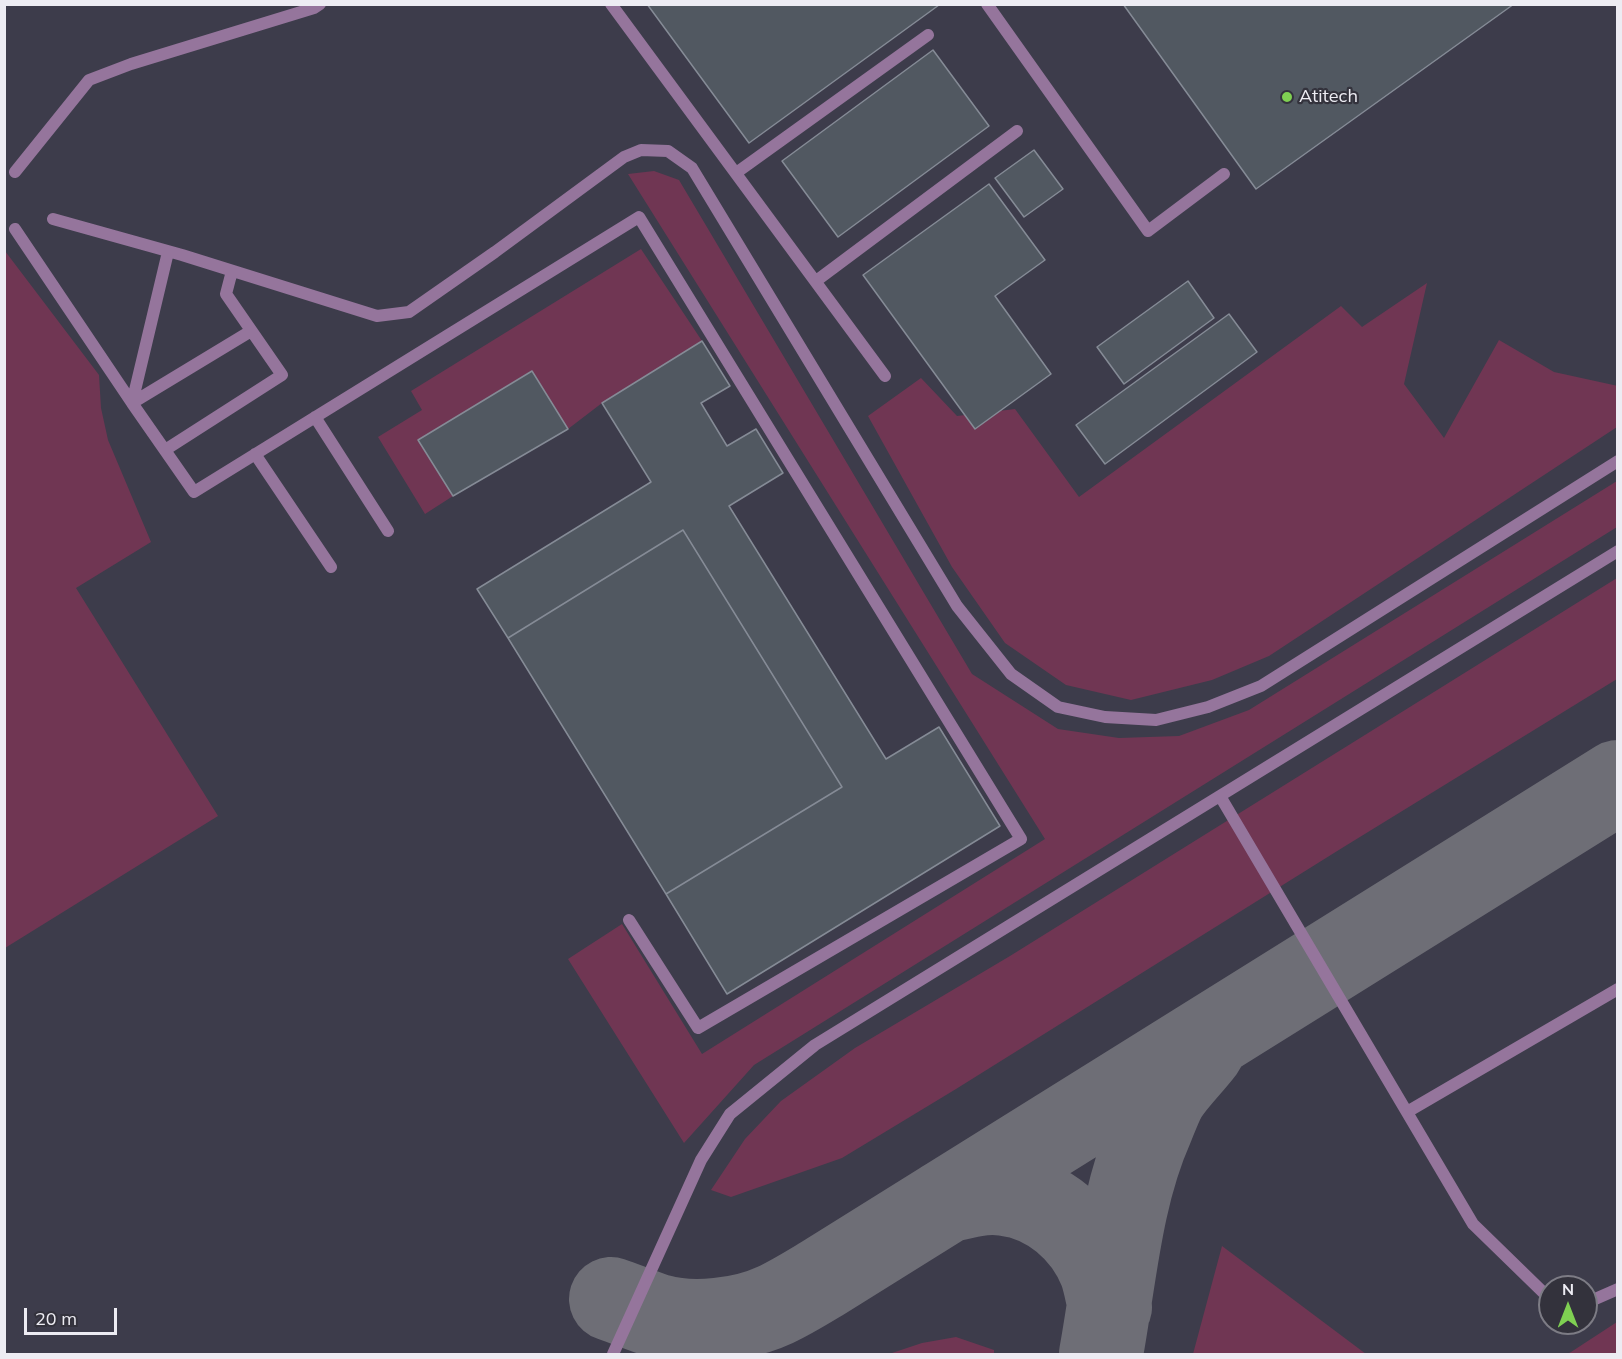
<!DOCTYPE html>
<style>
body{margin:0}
#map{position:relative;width:1622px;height:1359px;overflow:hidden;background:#33323c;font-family:Mulish,sans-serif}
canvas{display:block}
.frame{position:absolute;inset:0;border:6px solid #edecf3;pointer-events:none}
.north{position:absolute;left:1538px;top:1275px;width:60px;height:60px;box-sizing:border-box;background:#33323c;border:2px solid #7d7c85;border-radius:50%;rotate:0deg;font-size:16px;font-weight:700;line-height:24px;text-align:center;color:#edecf3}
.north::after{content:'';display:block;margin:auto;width:21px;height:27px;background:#7fd052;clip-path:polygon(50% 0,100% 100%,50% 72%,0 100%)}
.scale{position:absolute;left:24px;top:1308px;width:93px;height:27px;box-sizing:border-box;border:3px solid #edecf3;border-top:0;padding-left:8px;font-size:18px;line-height:21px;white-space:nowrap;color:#edecf3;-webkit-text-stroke:4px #33323c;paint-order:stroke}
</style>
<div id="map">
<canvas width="1622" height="1359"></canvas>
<div class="frame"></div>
<div class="north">N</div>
<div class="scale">20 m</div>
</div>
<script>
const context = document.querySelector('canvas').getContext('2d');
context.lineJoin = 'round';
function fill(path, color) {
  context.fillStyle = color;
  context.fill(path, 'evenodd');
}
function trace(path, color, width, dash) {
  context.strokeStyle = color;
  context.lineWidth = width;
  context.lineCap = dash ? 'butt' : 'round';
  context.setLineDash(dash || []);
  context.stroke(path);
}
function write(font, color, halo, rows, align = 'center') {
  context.font = font + ' Mulish,sans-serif';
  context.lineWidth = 4.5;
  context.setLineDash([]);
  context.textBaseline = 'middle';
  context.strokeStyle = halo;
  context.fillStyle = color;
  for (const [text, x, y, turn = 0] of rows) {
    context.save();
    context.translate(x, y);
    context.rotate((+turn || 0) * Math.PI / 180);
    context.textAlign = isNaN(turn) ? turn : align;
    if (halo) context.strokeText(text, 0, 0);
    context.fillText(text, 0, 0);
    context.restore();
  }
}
const built = new Path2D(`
 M5,5h1612v1349h-1612zM1550,1287h36v36h-36z`);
const green = new Path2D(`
 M654,171l25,9 293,494 86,55 61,9 60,-2 70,-26 368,-229v46l-863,538 -70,78 -116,-184 54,-35 80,130 343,-215 -417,-665z
 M641,249l61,92 -100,62 -34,26 -37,-58 -112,69 34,56 -28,18 -47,-77 44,-27 -11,-19z
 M5,251l94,124 2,33 7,32 43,102 -75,46 142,228 -213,132z
 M1427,283l-23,101 40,54 55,-98 55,32 64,14 -1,41 -348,229 -57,24 -81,20 -65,-15 -61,-42 -53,-76 -84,-151 53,-38 36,38 58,-7 64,88 262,-191 21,21z
 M1617,578v101l-275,169 -386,241 -114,69 -111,39 -20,-7 34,-51 36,-38 74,-53 155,-92z
 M1222,1246l144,108h-173z
 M1617,1322v32h-50l4,-2z
 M956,1337l38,13v4h-105l33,-11z`);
const taxiway = new Path2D(`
 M946,1201c20,-5 39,-10 59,-7 43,5 80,37 96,77 4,11 6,24 9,36
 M611,1299c15,5 31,12 47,17 35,10 85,4 117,-11 17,-8 33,-18 48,-27l795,-496
 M1101,1354c14,-77 19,-156 51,-228 4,-10 8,-21 13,-30 10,-16 26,-31 38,-47`);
const building = new Path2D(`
 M647,4h291l1,1 -190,138z
 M1123,4h391l-258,185z
 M933,50l56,76 -151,111 -56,-76z
 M1034,150l29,39 -39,28 -29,-39z
 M989,184l56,76 -50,36 56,78 -76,55 -112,-154z
 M1188,281l26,37 -90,66 -27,-37z
 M1229,314l28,38 -152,112 -29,-39z
 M702,341l28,45 -29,17 26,43 29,-17 27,44 -54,33 157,253 53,-32 61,99 -273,168 -61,-100 176,-107 -159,-257 -175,108 -31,-49 174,-107 -49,-79z
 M532,371l36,58 -115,67 -35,-56z
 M683,530l159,257 -176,107 -158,-256z`);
const lane = new Path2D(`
 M611,4l274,372
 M987,4l161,227 76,-57
 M15,172l74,-92 42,-16 183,-56 6,-4
 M736,173l192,-138
 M53,219l129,36 195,61 32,-4 86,-60 129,-95 17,-7 27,1 24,17 265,438 54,68 47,33 47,10 51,3 52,-13 53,-21 357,-225
 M15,229l117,174 36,-151
 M816,281l201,-150
 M251,331l-119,72 62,89 445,-275 382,622 -323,189 -69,-108
 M315,417l73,114
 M165,450l117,-75 -56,-81 6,-23
 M255,454l76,113
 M1220,796l253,428 77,75
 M1407,1112l211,-123
 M1586,1303l32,-14
 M613,1354l88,-194 29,-46 85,-69 803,-494`);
const markers = [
 [1287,97,6,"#7fd052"]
];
const poiNames = [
 ["Atitech",1299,97]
];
fill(built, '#3d3c4b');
fill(green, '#703653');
trace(taxiway, '#6e6e76', 84);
fill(building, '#515861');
trace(building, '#858b96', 1.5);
trace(lane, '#95759c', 12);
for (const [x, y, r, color] of markers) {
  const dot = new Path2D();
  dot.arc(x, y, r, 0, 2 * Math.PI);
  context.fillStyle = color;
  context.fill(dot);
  trace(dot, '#33323c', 2);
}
write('18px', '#edecf3', '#33323c', poiNames, 'left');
</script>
